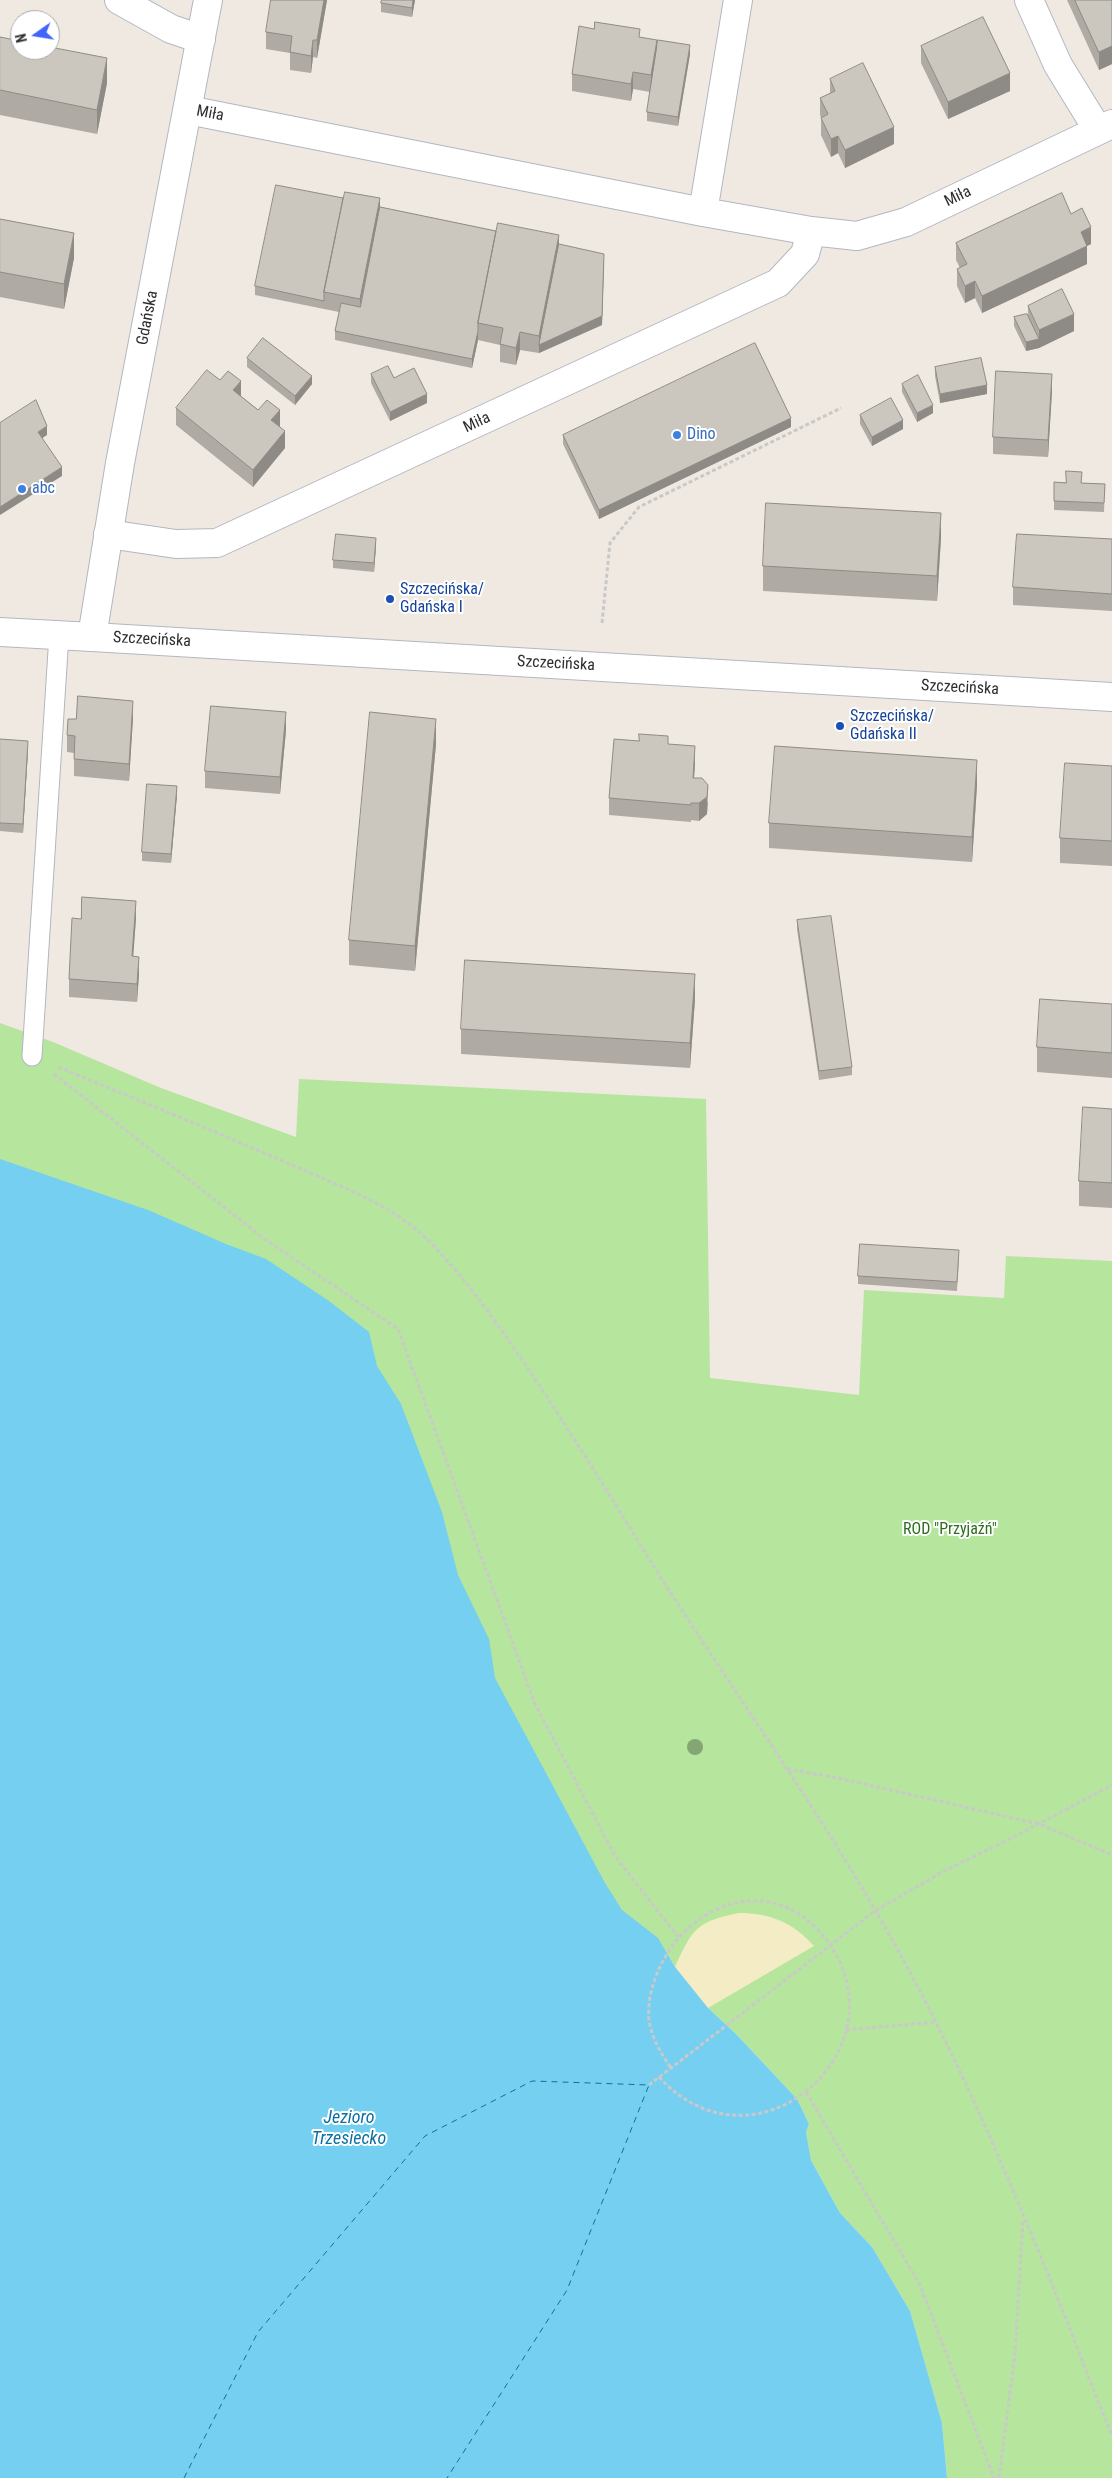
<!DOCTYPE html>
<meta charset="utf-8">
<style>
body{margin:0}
#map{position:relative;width:1112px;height:2478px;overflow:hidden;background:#efe9e1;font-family:"Roboto Condensed",sans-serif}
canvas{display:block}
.north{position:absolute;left:10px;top:10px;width:50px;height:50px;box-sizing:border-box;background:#fff;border:1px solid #ababab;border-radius:50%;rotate:257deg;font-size:14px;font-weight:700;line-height:20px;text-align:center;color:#2e2e2e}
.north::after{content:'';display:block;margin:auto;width:18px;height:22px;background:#4264fb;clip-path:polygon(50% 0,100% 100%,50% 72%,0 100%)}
</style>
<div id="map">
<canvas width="1112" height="2478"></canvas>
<div class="north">N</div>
</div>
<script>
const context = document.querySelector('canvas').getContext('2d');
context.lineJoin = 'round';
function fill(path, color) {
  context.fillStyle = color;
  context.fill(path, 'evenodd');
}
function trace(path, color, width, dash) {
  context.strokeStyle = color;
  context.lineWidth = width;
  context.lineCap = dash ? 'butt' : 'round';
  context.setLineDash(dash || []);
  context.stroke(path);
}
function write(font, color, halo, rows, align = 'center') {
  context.font = font + ' "Roboto Condensed",sans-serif';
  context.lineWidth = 4;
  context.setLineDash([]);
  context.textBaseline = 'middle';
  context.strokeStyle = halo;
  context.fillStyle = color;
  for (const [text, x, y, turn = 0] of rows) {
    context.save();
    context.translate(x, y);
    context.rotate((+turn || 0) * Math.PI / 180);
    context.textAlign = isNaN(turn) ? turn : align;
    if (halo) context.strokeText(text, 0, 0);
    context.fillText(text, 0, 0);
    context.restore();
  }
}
const green = new Path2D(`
 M0,1023l53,19 108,46 135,49 3,-58 407,20 4,279 149,17 5,-105 140,8 2,-42 106,5v1217h-165l-5,-55 -32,-112 -38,-64 -32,-34 -22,-40 -7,-13 -5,-28 3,-8 -12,-25 -61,-65 -28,-26 -33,-41 -8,-13 -25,7 -642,-715z`);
const sand = new Path2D(`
 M739,1913c30,0 54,9 75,33l-106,62 -33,-41c18,-38 20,-45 64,-54z`);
const water = new Path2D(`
 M0,1159l148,51 78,34 40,15 63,42 40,31 8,34 24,38 41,108 16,63 31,64 6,39 110,205 17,27 36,28 17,29 33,41 28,26 61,65 12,25 -3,8 5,28 7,13 22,40 32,34 38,64 32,112 5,55h-947z`);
const ferry = new Path2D(`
 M184,2478l74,-146 167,-196 107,-55 117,4 -82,205 -120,188`);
const path = new Path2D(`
 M602,623l8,-80 29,-36 202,-99
 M58,1067c80,33 161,66 241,101 40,18 85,34 119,63 42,38 75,87 107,133 42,63 82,126 121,190 86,137 183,268 260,411 60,110 109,228 156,344 17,42 32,84 50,126
 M54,1074l212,166 132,89 137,375 80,152 63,81
 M787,1769l51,9 201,46 73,31
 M846,2030l89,-8
 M659,2077c100,109 257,-38 160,-146 -49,-54 -123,-30 -155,28 -10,18 -17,40 -15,61 3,19 12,33 22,48
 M649,2085l226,-174 67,-39 64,-31 106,-56
 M806,2092l114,193 74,193
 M999,2478l16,-124 8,-134`);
const service = new Path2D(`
 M32,1056l27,-421`);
const minor = new Path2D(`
 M119,0l52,29 30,10
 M1029,0l29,65 40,65
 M188,110l515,102 108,19 46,5 49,-14 206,-98
 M703,212l35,-212
 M108,534l68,10 41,-1 561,-260 27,-29 6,-23
 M0,632l92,5`);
const tertiary = new Path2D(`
 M208,0l-88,463 -28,174 1020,60`);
const trees = [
 [695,1747]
];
const wall = new Path2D(`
 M327,0l-10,58 -4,-1 -2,16 -21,-3v-17l-24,-4v-17z
 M415,0l-3,17 -31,-5v-9z
 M1067,0h45v64l-13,6z
 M0,37l107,46 -10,51 -97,-19z
 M640,37l17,15 33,2 -12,72 -31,-5v-9l3,-20 -17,-3 -2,12 -59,-10v-17z
 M921,46l89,45 -62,28 -27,-56z
 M830,79l64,65 -49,24 -7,-15 -7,4 -10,-22v-17l-1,-3v-17l10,-5z
 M380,207l179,37 45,18 -2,63 -63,28 -19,-3 -4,15 -16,-3v-17l-22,-5 -6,28 -137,-28v-9l4,-19 -84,-17v-9z
 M1071,214l20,30 -4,2v18l-105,49 -7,-15 -10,5 -8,-17v-17l3,-1 -4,-8v-17z
 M0,219l74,39 -10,51 -64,-12z
 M1028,306l46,25 -35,17 -13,3 -12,-25v-9l14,-3z
 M247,358l65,26 -17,21 -48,-38z
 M935,367l52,27 -47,9 -5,-27z
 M371,374l23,4 33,25 -37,18 -19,-38z
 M902,384l31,29 -16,9 -15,-30z
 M1052,391l-4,66 -55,-3v-17z
 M241,396l39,31 5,21 -32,39 -77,-62v-17z
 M860,415l43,14 -31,17 -12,-22z
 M791,427l-192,92 -36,-75v-9z
 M1054,482l51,2 -1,28 -50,-2z
 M941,538l-4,63 -174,-10v-25z
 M1112,539v72l-99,-6v-18z
 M376,546l-2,26 -41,-4v-8z
 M133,718l-4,63 -55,-5v-23l-7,-1v-17l9,-16z
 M286,730l-6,64 -75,-6v-17z
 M0,739l28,11 -5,83 -23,-2z
 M436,744l-21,227 -66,-6v-25z
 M668,744l27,19 -1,15 14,25 -1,11 -8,7 -8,-1v2l-82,-7v-17z
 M1112,766v100l-52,-3v-25z
 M977,785l-5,77 -203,-14v-25z
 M177,795l-6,68 -29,-2v-9z
 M136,918l-3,38 6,18 -2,28 -68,-5v-18l12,-60z
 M797,920l55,147v8l-33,5 -22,-151z
 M695,999l-5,69 -229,-14v-25z
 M1112,1004v74l-75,-6v-25z
 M1112,1109v99l-33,-2v-25z
 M959,1259l-2,32 -99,-7v-8z`);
const shadedWall = new Path2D(`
 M324,0h3l-10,58v-18z
 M413,0h2l-3,17v-9z
 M313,40v17l-2,16v-17z
 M657,40v18l-6,34v-17z
 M690,45v9l-12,72v-9z
 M1112,46v18l-13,6v-18z
 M107,58v25l-10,51v-24z
 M633,72v17l-2,12v-17z
 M1010,73v18l-62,28v-17z
 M894,127v17l-49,24v-18z
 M838,136v17l-7,4v-18z
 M380,198v18l-20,100v-17z
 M1091,227v17l-10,5v-17z
 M74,233v25l-10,51v-25z
 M559,235v17l45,10 -2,63 -63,28v-17z
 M1087,246v18l-105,49v-17z
 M975,281v17l-10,5v-17z
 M1074,314v17l-35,17 -13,3v-9l13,-3v-9z
 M478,331v9l-6,28v-9z
 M520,332v18l-4,15v-17z
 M1052,374v17l-4,66v-17z
 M312,376v8l-17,21v-9z
 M241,381v17l-8,-8z
 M987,385v9l-47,9v-9z
 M427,394v9l-37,18v-9z
 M933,405v8l-16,9v-9z
 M280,410v17l-9,-7z
 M791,418v9l-192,92v-9z
 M903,420v9l-31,17v-9z
 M47,426v9l-9,6v-9z
 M285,431v17l-32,39v-17z
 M62,467v9l-62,39v-8z
 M941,513v25l-4,63v-25z
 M376,538v8l-2,26v-9z
 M133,701v17l-4,63v-17z
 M286,712v18l-6,64v-17z
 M436,719v25l-21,227v-25z
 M28,741v9l-5,83v-9z
 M695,746v17l-2,32v-17z
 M977,760v25l-5,77v-25z
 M708,785l-1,29 -8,7v-18z
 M177,786v9l-6,68v-9z
 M136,901v17l-4,55v-17z
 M139,957v17l-2,28v-18z
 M695,974v25l-5,69v-25z`);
const building = new Path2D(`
 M271,0h53l-7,40h-4l-2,16 -21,-4 2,-16 -26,-4z
 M382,0h31l-1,8 -31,-5z
 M1075,0h37v46l-13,6z
 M983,17l27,56 -62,29 -27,-56z
 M595,22l45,7 -1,8 18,3 -6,35 -18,-3 -2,12 -59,-10 7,-48 15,3z
 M0,37l20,4v9h30v-3l57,11 -10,52 -97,-20z
 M658,40l32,5 -12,72 -31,-5z
 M863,63l31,64 -49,23 -7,-14 -7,3 -10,-21 7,-4 -8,-16 15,-7 -5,-12z
 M276,185l67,13 -19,94v9l-69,-15z
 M345,192l35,6 -20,101 -36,-7z
 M1062,193l9,21 11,-6 9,19 -10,5 6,14 -105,50 -7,-15 -10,5 -8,-17 10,-5 -11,-21z
 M380,207l116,24 -18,92v8l-6,28 -137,-28 6,-28 19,4z
 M0,219l74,14 -10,51 -64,-12z
 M498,223l61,12 -20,101 -19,-4 -4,16 -16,-4 3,-16 -25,-5z
 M559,244l45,10 -2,62 -63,29z
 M1062,289l12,25 -35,16 -11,-24z
 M1027,314l12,25 -13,3 -12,-25z
 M263,338l49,38 -17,20 -48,-38z
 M755,343l36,75 -192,92 -36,-75z
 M981,358l6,27 -47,9 -5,-27z
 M388,366l6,12 20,-10 13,26 -37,18 -19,-38z
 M207,370l13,10 8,-9 13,10 -8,9 25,20 9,-10 13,10 -9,10 14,11 -32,39 -77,-62z
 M996,371l56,3 -4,66 -55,-3z
 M918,375l15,30 -16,8 -15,-29z
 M891,398l12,22 -31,17 -12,-22z
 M36,400l11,26 -9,6 24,35 -62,40v-84z
 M1066,471l16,1 -1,11 24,1 -1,19 -50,-2v-19l12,1z
 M766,503l175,10 -4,63 -174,-10z
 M336,534l40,4 -2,25 -41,-3z
 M1017,534l95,5v55l-99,-7z
 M78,696l55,5 -4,63 -55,-5 1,-23 -8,-1 1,-16h8z
 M211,706l75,6 -6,65 -75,-6z
 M370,712l66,7 -21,227 -66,-6z
 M639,734l29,2v8l27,2 -2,32h9l6,7 -1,12 -8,6h-8v2l-82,-7 5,-59 25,2z
 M0,739l28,2 -5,83 -23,-1z
 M775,746l202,14 -5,77 -203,-14z
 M1065,763l47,3v75l-52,-3z
 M147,784l30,2 -6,68 -29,-2z
 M82,897l54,4 -4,55 7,1 -2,27 -68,-5 3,-61 9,1z
 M831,916l21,151 -33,4 -22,-151z
 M465,960l230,14 -5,69 -229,-14z
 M1040,999l72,5v49l-75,-6z
 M1083,1107l29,2v74l-33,-2z
 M860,1244l99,6 -2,32 -99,-6z`);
const markers = [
 [677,435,5,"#3f7fe0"],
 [22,489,5,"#3f7fe0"],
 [390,599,5,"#1a4fb4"],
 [840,726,5,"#1a4fb4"]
];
const streetNames = [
 ["Miła",210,114,11],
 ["Miła",958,197,-26],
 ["Gdańska",148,318,-79],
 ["Miła",477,423,-25],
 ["Szczecińska",152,640,3],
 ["Szczecińska",556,664,3],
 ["Szczecińska",960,688,3]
];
const shopNames = [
 ["Dino",687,435],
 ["abc",32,489]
];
const transitNames = [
 ["Szczecińska/",400,590],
 ["Gdańska I",400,608],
 ["Szczecińska/",850,717],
 ["Gdańska II",850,735]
];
const parkNames = [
 ["ROD \"Przyjaźń\"",950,1530]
];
const waterNames = [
 ["Jezioro",349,2118],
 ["Trzesiecko",349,2139]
];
fill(green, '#b6e59e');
fill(sand, '#f3ecc5');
fill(water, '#75cff0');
trace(ferry, '#0d6fa3', 1, [6, 5]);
trace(service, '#b4b7c1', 21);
trace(minor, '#b4b7c1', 30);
trace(tertiary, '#b4b7c1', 30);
trace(path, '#c9c9c9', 3, [4, 2.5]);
trace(service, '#fff', 19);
trace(minor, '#fff', 28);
trace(tertiary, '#fff', 28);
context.fillStyle = '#84a574';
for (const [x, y] of trees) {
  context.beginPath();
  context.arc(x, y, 8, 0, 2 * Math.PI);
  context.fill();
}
fill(wall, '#afaba4');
fill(shadedWall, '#8e8b86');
fill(building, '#cbc7bf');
trace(building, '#8e8b86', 1);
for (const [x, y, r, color] of markers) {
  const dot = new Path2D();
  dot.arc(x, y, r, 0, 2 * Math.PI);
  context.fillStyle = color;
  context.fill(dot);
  trace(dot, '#fff', 2);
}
write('16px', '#2e2e2e', '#fff', streetNames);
write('16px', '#366cbe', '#fff', shopNames, 'left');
write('16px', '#164399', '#fff', transitNames, 'left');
write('16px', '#2c6e1b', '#fff', parkNames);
write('italic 18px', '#0d6fa3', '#fff', waterNames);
</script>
